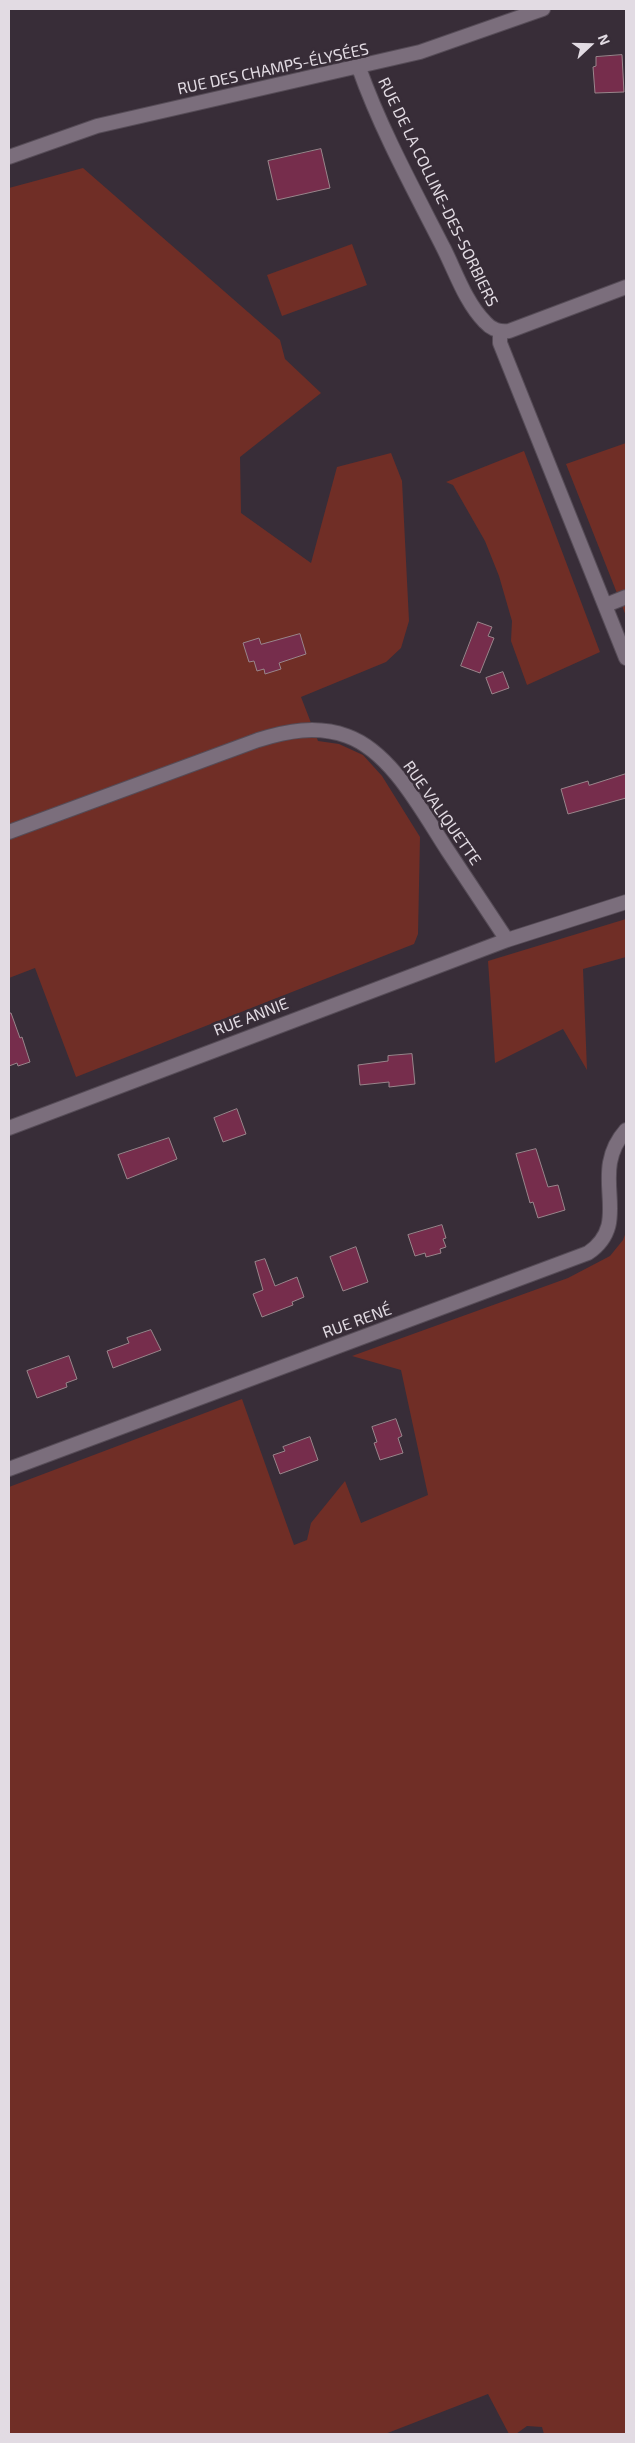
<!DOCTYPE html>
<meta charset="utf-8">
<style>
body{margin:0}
#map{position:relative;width:635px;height:2443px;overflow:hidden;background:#382d38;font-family:"Exo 2",sans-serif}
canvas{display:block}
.frame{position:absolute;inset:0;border:10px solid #e2dbe3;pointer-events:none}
.north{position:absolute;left:565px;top:20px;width:50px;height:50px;-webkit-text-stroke:4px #382d38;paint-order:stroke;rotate:69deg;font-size:14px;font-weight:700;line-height:20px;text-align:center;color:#e2dbe3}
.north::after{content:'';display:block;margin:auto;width:18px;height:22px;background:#e2dbe3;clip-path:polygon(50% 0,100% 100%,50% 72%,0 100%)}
</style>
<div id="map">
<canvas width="635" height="2443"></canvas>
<div class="frame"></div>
<div class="north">N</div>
</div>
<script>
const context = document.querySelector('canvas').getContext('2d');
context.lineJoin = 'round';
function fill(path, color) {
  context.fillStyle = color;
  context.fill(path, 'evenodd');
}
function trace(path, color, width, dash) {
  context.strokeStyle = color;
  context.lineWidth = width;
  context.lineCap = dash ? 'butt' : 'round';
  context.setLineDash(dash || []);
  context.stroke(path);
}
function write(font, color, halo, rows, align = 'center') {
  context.font = font + ' "Exo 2",sans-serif';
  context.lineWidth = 5;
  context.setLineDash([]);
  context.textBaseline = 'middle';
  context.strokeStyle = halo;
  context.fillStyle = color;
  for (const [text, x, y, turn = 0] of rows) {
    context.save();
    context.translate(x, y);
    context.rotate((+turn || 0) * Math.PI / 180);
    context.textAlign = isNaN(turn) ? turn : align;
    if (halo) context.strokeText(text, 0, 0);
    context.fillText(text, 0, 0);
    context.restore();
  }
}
const green = new Path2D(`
 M83,168l197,172 5,19 36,34 -81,64 1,56 70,50 26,-96 54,-14 11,28 7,140 -8,27 -15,14 -85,35 17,44 21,3 24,11 19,21 38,61 -2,97 -4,10 -338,133 -41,-109 -26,10v-790z
 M352,244l15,41 -85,31 -15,-41z
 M626,443v173l-60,-152z
 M524,451l76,201 -73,33 -16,-44 1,-20 -13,-45 -14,-35 -32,-56 -7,-3z
 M626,919v38l-43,12 4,101 -24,-41 -68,34 -7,-102z
 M626,1232v1202h-82l-2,-7 -15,-1 -11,8h-7l-21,-40 -103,40h-376v-947l233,-88 52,146 13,-5 4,-17 34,-42 16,42 67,-28 -27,-125 -49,-14 216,-78 42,-22 13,-16z`);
const building = new Path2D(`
 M622,55l2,37 -29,1 -2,-26 3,-1v-9z
 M321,149l9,39 -53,12 -9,-39z
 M478,622l14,5 -4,9 6,2 -14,35 -19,-7z
 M300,634l6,20 -27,9 2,6 -16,5 -1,-5 -7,2 -3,-10 -5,1 -6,-19 16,-5 2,6z
 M503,672l6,16 -17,6 -6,-16z
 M626,774v24l-58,16 -7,-25 27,-8 1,4z
 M9,1013h2l9,25 2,-1 8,25 -12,4 -1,-3 -8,3z
 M412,1054l3,30 -26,3v-5l-29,3 -2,-20 30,-4v-5z
 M237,1109l9,25 -23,8 -9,-24z
 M169,1138l8,21 -50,20 -9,-24z
 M536,1149l12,38 10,-2 7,25 -27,8 -5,-16 -3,1 -14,-49z
 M442,1225l4,13 -3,1 3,8 -6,2 1,4 -15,4 -1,-4 -10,3 -7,-21z
 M356,1247l12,35 -25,9 -13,-34z
 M265,1259l10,27 22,-9 7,20 -12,5 1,3 -31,12 -9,-23 10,-4 -8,-28z
 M151,1330l10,20 -48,18 -6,-17 22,-8 -2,-5z
 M69,1356l8,23 -11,4 1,4 -30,11 -10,-27z
 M396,1419l6,17 -4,2 5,15 -23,7 -6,-17 3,-1 -5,-15z
 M310,1437l8,23 -38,14 -7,-19 12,-4 -2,-4z`);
const minor = new Path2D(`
 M359,68c22,62 55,122 85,181 12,24 22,54 41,73 7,8 14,10 24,9l117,-44
 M9,157l88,-31 323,-74 123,-43
 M500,332v11l126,315
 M606,605l20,-8
 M9,832l249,-92c29,-9 58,-15 89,-4 45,16 76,77 101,115 20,30 39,59 59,89l119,-38
 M9,1128l498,-188
 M9,1469l579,-216c47,-32 -2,-78 38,-123`);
const streetNames = [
 ["RUE DES CHAMPS-ÉLYSÉES",273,69,-12],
 ["RUE DE LA COLLINE-DES-SORBIERS",438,192,64],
 ["RUE VALIQUETTE",442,813,55],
 ["RUE ANNIE",251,1017,-21],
 ["RUE RENÉ",357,1321,-20]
];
fill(green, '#702e26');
fill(building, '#762d4c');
trace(building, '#99858b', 1);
trace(minor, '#564c57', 16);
trace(minor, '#7b6e7c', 14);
write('16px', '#e2dbe3', '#382d38', streetNames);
</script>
